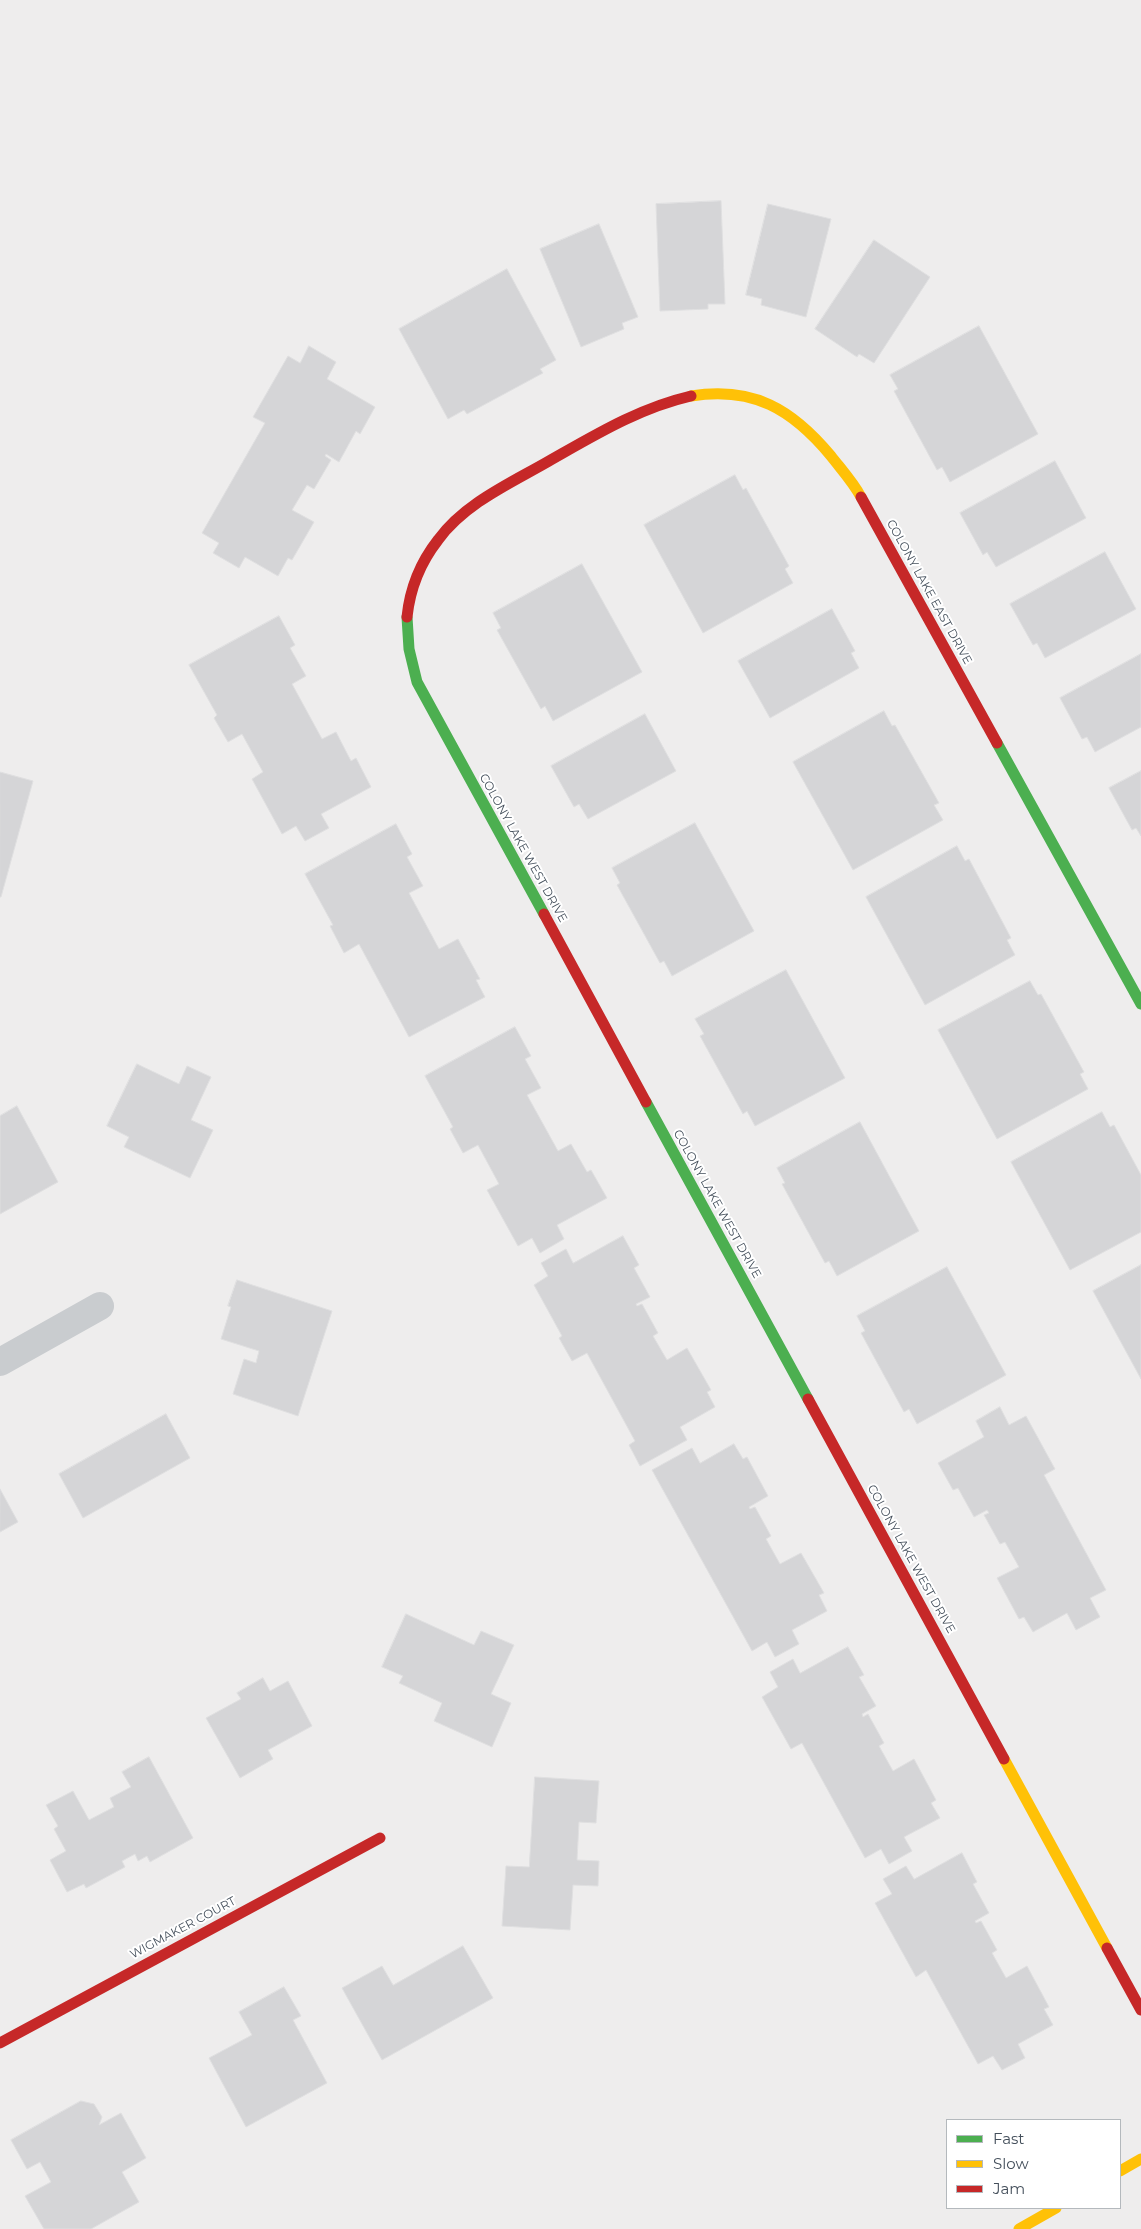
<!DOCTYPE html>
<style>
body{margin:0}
#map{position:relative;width:1141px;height:2229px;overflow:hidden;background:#eeeded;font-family:Montserrat,sans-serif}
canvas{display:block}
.legend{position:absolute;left:946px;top:2119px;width:175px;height:90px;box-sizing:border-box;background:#fff;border:1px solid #b4b9bd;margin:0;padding:6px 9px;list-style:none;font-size:15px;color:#444f5b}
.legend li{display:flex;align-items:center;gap:10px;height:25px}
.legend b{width:25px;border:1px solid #b4b9bd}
</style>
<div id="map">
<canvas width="1141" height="2229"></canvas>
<ul class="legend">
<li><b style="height:6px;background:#4caf50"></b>Fast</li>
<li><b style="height:6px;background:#ffc107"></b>Slow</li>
<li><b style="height:6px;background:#c62828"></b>Jam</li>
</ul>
</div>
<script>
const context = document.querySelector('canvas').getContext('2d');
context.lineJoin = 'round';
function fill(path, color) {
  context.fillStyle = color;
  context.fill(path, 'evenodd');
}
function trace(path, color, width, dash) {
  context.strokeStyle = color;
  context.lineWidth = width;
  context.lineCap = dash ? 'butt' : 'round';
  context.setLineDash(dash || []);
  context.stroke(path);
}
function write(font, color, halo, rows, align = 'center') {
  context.font = font + ' Montserrat,sans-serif';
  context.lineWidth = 4;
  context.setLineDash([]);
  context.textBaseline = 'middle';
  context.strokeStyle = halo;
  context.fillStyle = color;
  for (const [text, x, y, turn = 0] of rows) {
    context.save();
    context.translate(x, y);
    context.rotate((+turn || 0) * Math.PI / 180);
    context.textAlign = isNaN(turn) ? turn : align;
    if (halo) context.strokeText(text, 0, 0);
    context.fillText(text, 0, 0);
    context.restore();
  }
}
const building = new Path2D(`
 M721,201l4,103h-17v5l-48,2 -4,-107z
 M768,204l63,15 -25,98 -45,-12 1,-6 -16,-4z
 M599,224l39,93 -16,6 2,6 -43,18 -41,-98z
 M874,240l56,37 -56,86 -15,-9 -2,3 -42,-28z
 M507,269l49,91 -16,9 3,4 -76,41 -3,-4 -16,9 -49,-90z
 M979,326l59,108 -88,48 -8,-15 -5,3 -43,-79 4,-2 -8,-14z
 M309,346l27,16 -9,17 48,28 -15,27 -4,-3 -17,31 -13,-8 -1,2 6,4 -17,29 -7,-4 -15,25 22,12 -22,38 -4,-2 -10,18 -33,-19 -6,11 -26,-15 6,-10 -17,-10 63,-110 -12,-6 35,-61 12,7z
 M1055,461l31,57 -90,49 -9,-15 -4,3 -23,-42z
 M735,475l8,15 3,-2 43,78 -4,3 8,14 -90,50 -59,-108z
 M1105,552l31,57 -91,49 -8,-15 -4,2 -23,-41z
 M582,564l60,108 -89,49 -8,-15 -4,3 -44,-79 4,-2 -8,-15z
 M832,609l23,42 -4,2 8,15 -89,50 -32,-57z
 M279,616l16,29 -5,3 16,28 -14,8 30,55 14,-7 15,29 5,-3 15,29 -50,27 8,14 -24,13 -9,-15 -14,8 -30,-55 11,-7 -21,-38 -14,8 -14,-24 3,-3 -28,-50z
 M1141,654v73l-46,25 -8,-15 -5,2 -22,-41z
 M884,711l8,15 3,-1 44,78 -5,2 9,15 -90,50 -60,-108z
 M645,714l31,57 -88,48 -9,-15 -5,3 -23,-41z
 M1141,771v65l-5,-8 -4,2 -23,-42z
 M0,772l33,9 -32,116h-1z
 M695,823l59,108 -82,45 -8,-15 -4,2 -43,-78 3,-2 -8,-15z
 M396,824l16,30 -5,3 16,29 -14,7 30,56 19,-10 22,40 -4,1 9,17 -76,40 -50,-93 -15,9 -14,-27 3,-1 -28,-51z
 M957,846l8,15 4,-2 42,79 -4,2 8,15 -90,50 -59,-108z
 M786,970l59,108 -90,48 -8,-15 -4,3 -43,-78 4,-2 -9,-15z
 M1030,981l8,14 3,-1 43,78 -4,2 8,15 -91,50 -59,-109z
 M515,1027l16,29 -6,3 16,29 -14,7 31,56 13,-7 16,28 4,-2 16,28 -50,27 7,14 -24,14 -8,-15 -14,8 -31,-56 12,-6 -21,-39 -15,8 -13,-24 3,-2 -28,-51z
 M137,1064l42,20 8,-18 24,11 -20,43 22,10 -23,48 -66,-31 5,-10 -22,-11z
 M17,1106l41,76 -58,32v-98z
 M1102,1112l8,15 4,-2 27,50v57l-71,38 -59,-108z
 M860,1122l59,109 -82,45 -8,-15 -4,2 -43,-79 3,-1 -8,-15z
 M623,1236l16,29 -5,3 16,29 -14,7 1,2 5,-2 16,29 -5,3 14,24 20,-12 24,42 -4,2 8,15 -35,20 7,13 -47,26 -11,-21 6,-4 -48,-88 -15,8 -13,-23 3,-2 -28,-51 14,-9 -7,-13 25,-14 7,14z
 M1141,1265v114l-48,-88z
 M947,1267l59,108 -89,49 -8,-15 -5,3 -43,-79 4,-2 -8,-15z
 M237,1280l95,31 -34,105 -65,-22 11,-35 12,4 3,-12 -38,-12 10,-32 -3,-1z
 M1000,1407l9,18 17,-9 29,53 -11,6 62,115 -16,8 10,19 -24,13 -9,-17 -34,19 -9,-15 -5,2 -22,-41 22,-11 -14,-25 -5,2 -16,-29 5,-2 -2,-3 -13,7 -16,-29 -5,2 -15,-27 46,-26 -8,-16z
 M166,1414l24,44 -107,60 -24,-44z
 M734,1444l9,15 4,-2 21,39 -19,11 1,2 5,-2 16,29 -5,3 14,25 21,-11 23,40 -5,2 8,16 -35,19 7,14 -24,13 -8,-15 -15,9 -100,-181 40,-22 8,15z
 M0,1489l18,33 -18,10z
 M406,1614l68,31 7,-14 33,14 -23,49 20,9 -19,44 -58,-26 8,-18 -43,-20 4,-7 -21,-9z
 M848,1647l16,28 -5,2 17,29 -14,8 1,3 5,-3 16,29 -5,3 14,25 21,-12 22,41 -5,3 9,15 -36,19 8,14 -23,13 -8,-15 -16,9 -63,-115 -11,6 -29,-52 16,-10 -8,-15 23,-13 7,14z
 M263,1678l7,13 18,-10 24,45 -44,24 5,9 -33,19 -34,-60 35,-19 -4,-6z
 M149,1757l44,81 -43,24 -3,-6 -9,5 -3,-7 -13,7 3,6 -39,21 -2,-4 -17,8 -17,-32 16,-9 -12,-22 4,-3 -12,-21 27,-14 16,29 25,-13 -4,-9 21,-11 -9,-15z
 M535,1777l64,4 -3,42 -17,-1 -2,38 22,1 -1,25 -25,-1 -3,45 -68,-4 4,-60 23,1z
 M962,1853l15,29 -4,2 16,29 -14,8 1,2 5,-2 16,29 -5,3 14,25 21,-12 22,41 -5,2 9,16 -35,19 7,14 -23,12 -9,-14 -15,8 -52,-94 -10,7 -41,-74 17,-9 -9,-15 23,-13 8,13z
 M463,1946l30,52 -111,62 -40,-72 40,-22 11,19z
 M284,1987l17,29 -8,4 34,63 -81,44 -37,-69 43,-23 -13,-23z
 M81,2101l13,3 8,13 -3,8 22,-12 25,45 -24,14 17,30 -48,27h-47l-19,-33 26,-14 -11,-20 -13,7 -16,-29z`);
const street = new Path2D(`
 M0,1362l100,-56`);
const fast = new Path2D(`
 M407,617l2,32 8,33 127,232
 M997,743l144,261
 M646,1102l162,297`);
const slow = new Path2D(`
 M691,396c62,-10 101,13 140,60 10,13 22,26 30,41
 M1004,1759l103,189
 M1120,2171l21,-12
 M1019,2229l37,-21`);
const jam = new Path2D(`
 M861,497l136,246
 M407,617c3,-29 13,-54 31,-77 27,-37 73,-57 111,-79 46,-26 90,-53 142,-65
 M544,914l102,188
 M808,1399l196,360
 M1107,1948l34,62
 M0,2043l380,-205`);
const streetNames = [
 ["COLONY LAKE EAST DRIVE",929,592,61],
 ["COLONY LAKE WEST DRIVE",523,848,61],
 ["COLONY LAKE WEST DRIVE",717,1204,61],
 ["COLONY LAKE WEST DRIVE",911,1559,61],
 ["WIGMAKER COURT",183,1928,-28]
];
fill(building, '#d5d5d7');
trace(building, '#dfdfe0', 1);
trace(street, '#c9cccf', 28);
trace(fast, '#4caf50', 11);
trace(slow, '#ffc107', 11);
trace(jam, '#c62828', 11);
write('12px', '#444f5b', '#fff', streetNames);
</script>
